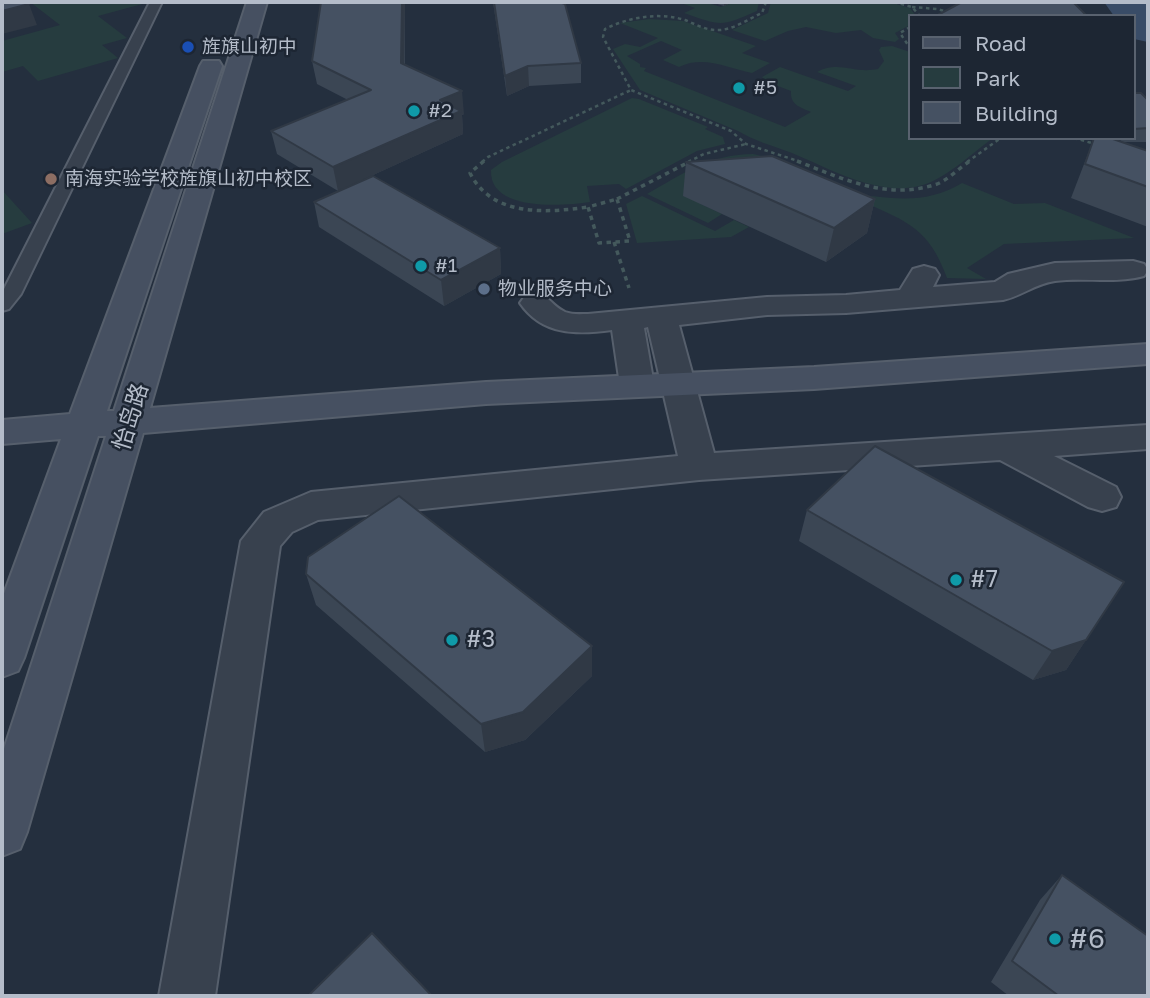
<!DOCTYPE html>
<meta charset="utf-8">
<style>
body{margin:0}
#map{position:relative;width:1150px;height:998px;overflow:hidden;background:#242f3e;font-family:"Golos Text",sans-serif}
canvas{display:block}
.frame{position:absolute;inset:0;border:4px solid #b4bcc9;pointer-events:none}
.legend{position:absolute;left:908px;top:14px;width:228px;height:126px;box-sizing:border-box;background:#1d2633;border:2px solid #59626f;margin:0;padding:9px 12px;list-style:none;font-size:21px;color:#b4bcc9}
.legend li{display:flex;align-items:center;gap:14px;height:35px}
.legend b{width:35px;border:2px solid #59626f}
</style>
<div id="map">
<canvas width="1150" height="998"></canvas>
<div class="frame"></div>
<ul class="legend">
<li><b style="height:9px;background:#465061"></b>Road</li>
<li><b style="height:19px;background:#263c3f"></b>Park</li>
<li><b style="height:19px;background:#455162"></b>Building</li>
</ul>
</div>
<script>
const context = document.querySelector('canvas').getContext('2d');
context.lineJoin = 'round';
function fill(path, color) {
  context.fillStyle = color;
  context.fill(path, 'evenodd');
}
function trace(path, color, width, dash) {
  context.strokeStyle = color;
  context.lineWidth = width;
  context.lineCap = dash ? 'butt' : 'round';
  context.setLineDash(dash || []);
  context.stroke(path);
}
function write(font, color, halo, rows, align = 'center') {
  context.font = font + ' "Golos Text","Noto Sans SC",sans-serif';
  context.lineWidth = 5;
  context.setLineDash([]);
  context.textBaseline = 'middle';
  context.strokeStyle = halo;
  context.fillStyle = color;
  for (const [text, x, y, turn = 0] of rows) {
    context.save();
    context.translate(x, y);
    context.rotate((+turn || 0) * Math.PI / 180);
    context.textAlign = isNaN(turn) ? turn : align;
    if (halo) context.strokeText(text, 0, 0);
    context.fillText(text, 0, 0);
    context.restore();
  }
}
const green = new Path2D(`
 M30,2h114l2,1 -48,13 29,22 -25,7 16,13 -80,23 -15,-15 -21,6v-31l58,-16z
 M692,2h13l16,5 12,-5h26l-2,9c-36,16 -36,15 -73,2l11,-5 -14,-5z
 M771,2h118l21,6 6,8h-6v9l-15,8 4,6 -4,3 -22,-4 -12,-8 -25,3 -30,-6 -18,4 -23,10 -33,-11 36,-17z
 M649,19l34,2 73,25 -14,7 28,10 -18,10c-25,-5 -48,-18 -73,-6l-16,-7 19,-10 -21,-9 -34,15 13,8v3l6,1 -2,3 141,56 26,-15c-11,-5 -21,-7 -20,-21l-29,-11 2,-1 -2,-2 18,-10 68,24 8,-5 -39,-14c22,-12 36,2 61,-3l6,-8 -5,-11 2,-3 11,-1 18,6v86h83c-19,14 -46,39 -67,46 -45,15 -93,-14 -134,-31 -19,-7 -37,-12 -54,-22l-98,-41 -27,-41 12,-5 15,3 18,-9 -38,-15z
 M632,98l7,1 69,28 -3,2 18,8 2,7 -28,7 -71,38 -7,-5 -32,2 3,16c-27,4 -101,10 -99,-32l11,-8z
 M753,154l27,6 -79,44 21,10 -14,9 -61,-29c35,-20 64,-40 106,-40z
 M962,183l52,21 31,-1 89,35 -130,6 -37,24 19,11 -39,-1c-18,-49 -38,-56 -84,-76l9,-6c32,4 61,5 90,-13z
 M2,190l30,33 -30,11z
 M642,196l73,35 19,-11 15,7 -18,10 -94,6 -11,-39z`);
const river = new Path2D(`
 M1104,2h44v40l-14,-3v-23h-20z`);
const pathFar1 = new Path2D(`
 M766,2l-4,11c-14,6 -30,18 -46,17 -11,0 -21,-6 -31,-10 -26,-8 -56,-3 -80,9l-2,8 28,53 100,41 15,13 55,18
 M894,2l18,5 8,9
 M912,7l25,2 24,7
 M910,27l-10,6 10,15
 M1074,138l21,6
 M482,162l6,-5 143,-67
 M688,162l16,-8 42,-10
 M967,162l34,-24`);
const path = new Path2D(`
 M484,161l-14,12c22,44 76,40 118,34
 M797,161c44,17 88,39 137,24 12,-3 25,-17 36,-24
 M617,199l13,42 -31,2 -11,-36z
 M617,199l74,-38
 M614,242l15,46`);
const lane = new Path2D(`
 M150,2h12l-141,292 -12,15 -7,2v-18z`);
const street = new Path2D(`
 M1133,261l11,3 4,6 -4,6c-29,8 -60,1 -89,5 -21,3 -33,15 -52,19l-157,13 -79,2 -88,10 35,128 434,-28v24l-94,7 62,31 5,10 -5,10 -14,4 -14,-4 -88,-47 -301,20 -381,40 -26,12 -12,14 -65,450h-56l82,-455 23,-29 47,-20 367,-36 -30,-129 -4,1 10,57 -5,8 -12,3 -12,-3 -5,-8 -8,-55c-36,5 -70,5 -92,-27l5,-7c24,-6 22,7 40,16 8,3 16,2 23,2l179,-17 79,-2 54,-5 13,-21 11,-3 11,3 4,6 -6,12 62,-5 13,-8 47,-11z`);
const secondary = new Path2D(`
 M247,2h20l-117,406 336,-26 328,-15 334,-23v20l-334,25 -328,15 -343,29 -116,399 -7,17 -18,7v-101l104,-319h-8l-74,222 -6,13 -16,6v-78l59,-160 -59,5v-24l68,-6 130,-348 3,-5h16l3,5 -115,345h7z`);
const wall = new Path2D(`
 M321,2h84v62l59,50 -2,1 1,19 -125,57 -61,-37 -6,-23 77,-31 -31,-16 -5,-23z
 M493,2h66l22,61v20l-52,3 -22,10z
 M711,2h22l-9,4z
 M1134,93l14,7v42h-26l-4,-4h16z
 M1094,138l54,13v76l-77,-29z
 M686,162l189,37 -8,34 -41,29 -143,-66z
 M314,202l186,46 1,26 -57,32 -125,-79z
 M807,510l317,72 -58,88 -33,10 -234,-139z
 M306,574l286,72v30l-67,64 -40,12 -169,-147z
 M1062,875l86,121h-139l-18,-14 49,-82z`);
const shadedWall = new Path2D(`
 M402,2h3l-1,83 -3,-22z
 M724,2h9l-9,4z
 M29,4l8,21 -35,9v-23z
 M528,66l1,20 -22,10 -2,-20z
 M462,91l2,23 -2,1 1,19 -125,57 -5,-24 107,-67z
 M875,199l-8,34 -41,29 8,-34z
 M500,248l1,26 -57,32 -3,-26z
 M1086,640l-20,30 -33,10 19,-29z
 M592,646v30l-67,64 -40,12 -4,-28z`);
const building = new Path2D(`
 M2,2h24l3,2 -27,7z
 M321,2h81l-1,61 61,28 -22,9 21,11 -128,56 -62,-36 100,-41 -59,-29z
 M494,2h65l6,2 16,59 -53,3 -23,10z
 M962,2h111l14,14h-151z
 M1134,93h7l7,7v28l-14,1z
 M1094,138h16l38,13v36l-63,-23z
 M772,156l103,43 -41,29 -148,-66z
 M373,176l127,72 -59,32 -127,-78z
 M875,446l249,136 -38,58 -34,11 -245,-141z
 M399,496l193,150 -69,66 -42,12 -175,-150 2,-17z
 M1062,875l86,61v60h-89l-47,-35z
 M372,933l60,63h-124z`);
const markers = [
 [188,47,7,"#1a4fb4"],
 [739,88,7,"#0f9aa8"],
 [414,111,7,"#0f9aa8"],
 [51,179,7,"#8d6e63"],
 [421,266,7,"#0f9aa8"],
 [484,289,7,"#5c6f8a"],
 [956,580,7,"#0f9aa8"],
 [452,640,7,"#0f9aa8"],
 [1055,939,7,"#0f9aa8"]
];
const farPoinames = [
 ["旌旗山初中",202,47],
 ["#5",753,88],
 ["#2",428,111],
 ["南海实验学校旌旗山初中校区",65,179],
 ["#1",435,266],
 ["物业服务中心",498,289]
];
const streetNames = [
 ["怡岛路",131,417,-73]
];
const poiNames = [
 ["#7",970,580],
 ["#3",466,640]
];
const nearPoinames = [
 ["#6",1069,939]
];
fill(green, '#263c3f');
fill(river, '#394c67');
trace(lane, '#565f6c', 4);
trace(street, '#565f6c', 4);
trace(secondary, '#565f6c', 4);
trace(pathFar1, '#44595c', 2.5, [3.5, 3.5]);
trace(path, '#44595c', 3.5, [4.5, 4.5]);
fill(lane, '#38414e');
fill(street, '#38414e');
fill(secondary, '#465061');
fill(wall, '#3b4654');
fill(shadedWall, '#303945');
fill(building, '#455162');
trace(building, '#303945', 2);
for (const [x, y, r, color] of markers) {
  const dot = new Path2D();
  dot.arc(x, y, r, 0, 2 * Math.PI);
  context.fillStyle = color;
  context.fill(dot);
  trace(dot, '#1d2633', 2.5);
}
write('19px', '#b4bcc9', '#1d2633', farPoinames, 'left');
write('23px', '#b4bcc9', '#1d2633', streetNames);
write('23px', '#b4bcc9', '#1d2633', poiNames, 'left');
write('28px', '#b4bcc9', '#1d2633', nearPoinames, 'left');
</script>
